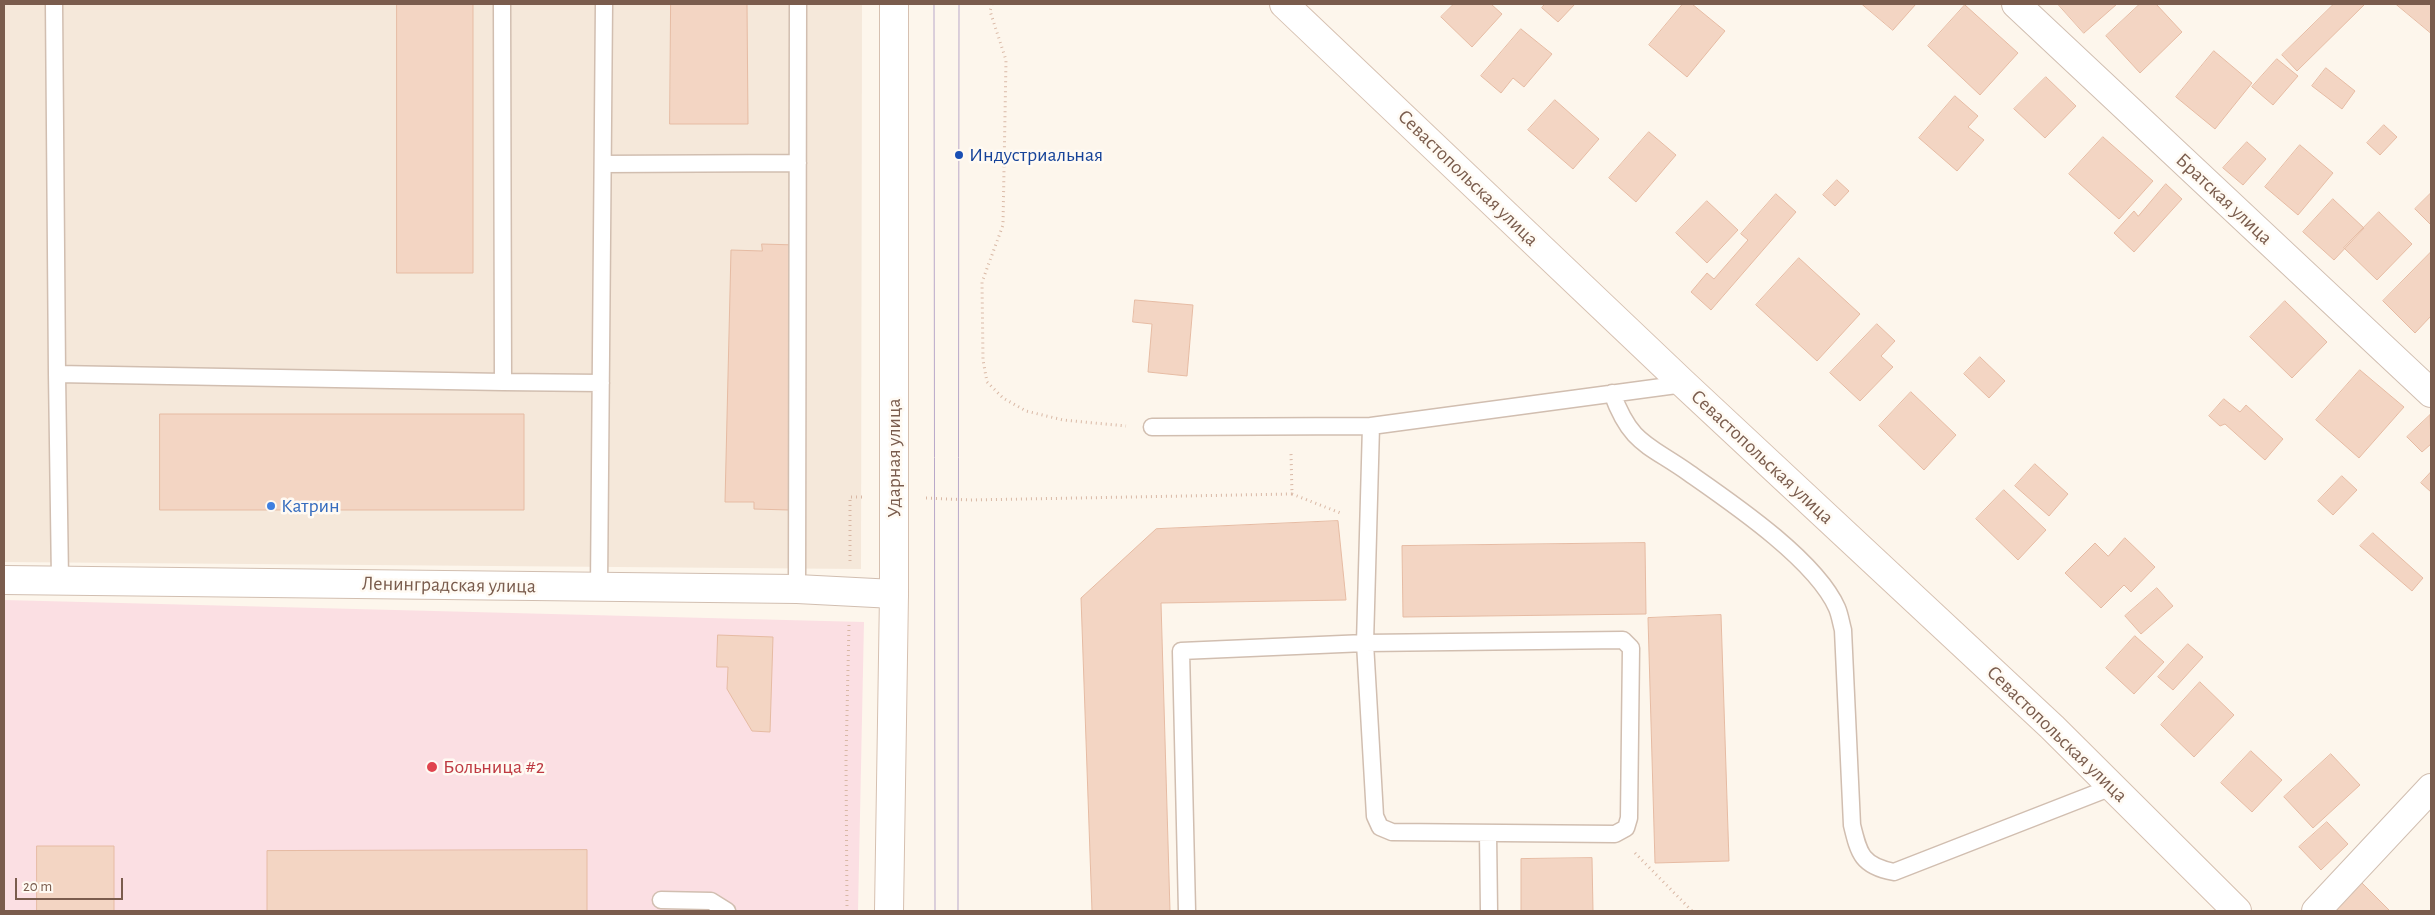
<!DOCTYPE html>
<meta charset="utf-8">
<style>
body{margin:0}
#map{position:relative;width:2435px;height:915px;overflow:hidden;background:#fdf6ec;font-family:"Alegreya Sans",sans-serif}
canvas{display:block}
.frame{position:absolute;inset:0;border:5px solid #7a5c4d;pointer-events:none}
.scale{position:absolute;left:15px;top:878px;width:108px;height:22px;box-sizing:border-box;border:2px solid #7a5c4d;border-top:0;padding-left:6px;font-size:15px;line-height:18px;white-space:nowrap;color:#7a5c4d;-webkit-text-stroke:4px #fffaf3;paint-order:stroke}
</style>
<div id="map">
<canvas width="2435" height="915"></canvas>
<div class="frame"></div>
<div class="scale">20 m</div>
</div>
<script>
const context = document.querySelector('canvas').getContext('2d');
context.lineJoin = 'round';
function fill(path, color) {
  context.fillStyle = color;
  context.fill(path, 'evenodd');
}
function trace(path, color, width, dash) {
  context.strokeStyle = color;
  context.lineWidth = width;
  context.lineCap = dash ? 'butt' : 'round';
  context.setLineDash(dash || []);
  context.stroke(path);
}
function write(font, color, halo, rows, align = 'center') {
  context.font = font + ' "Alegreya Sans",sans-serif';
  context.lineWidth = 5;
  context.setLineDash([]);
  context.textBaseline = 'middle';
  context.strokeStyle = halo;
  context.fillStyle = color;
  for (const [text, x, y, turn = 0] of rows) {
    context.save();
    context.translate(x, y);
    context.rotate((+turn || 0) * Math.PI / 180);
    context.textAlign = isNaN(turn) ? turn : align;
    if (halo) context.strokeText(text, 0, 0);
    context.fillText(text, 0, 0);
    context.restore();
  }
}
const residential = new Path2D(`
 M4,4h858l-1,565 -857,-7z`);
const medical = new Path2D(`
 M4,600l860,22 -6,289h-854z`);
const building = new Path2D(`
 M397,4h76v269h-76z
 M671,4h76l1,120h-78z
 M1454,4h37l11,10 -30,33 -31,-30z
 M1545,4h30l-17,18 -16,-14z
 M1683,4h9l33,27 -38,46 -38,-32z
 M1862,4h54l-23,26z
 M2058,4h59l-33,29z
 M2140,4h16l26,28 -42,41 -34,-37z
 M2334,4h31l-68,67 -15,-16z
 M2396,4h35v29z
 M1965,5l53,48 -38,42 -52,-49z
 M1521,29l31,25 -28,33 -11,-9 -12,15 -20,-17z
 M2214,51l38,32 -37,46 -39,-32z
 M2277,59l21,17 -25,29 -21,-18z
 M2326,68l29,23 -13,18 -30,-23z
 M2046,77l30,29 -31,32 -31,-29z
 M1955,96l23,20 -10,11 16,13 -27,31 -38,-33z
 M1555,100l44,39 -26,30 -45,-39z
 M2384,125l13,12 -17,18 -13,-12z
 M1649,132l27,23 -40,47 -27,-24z
 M2103,137l50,44 -34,38 -50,-45z
 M2247,142l19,17 -23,26 -20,-17z
 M2300,145l33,28 -35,42 -33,-28z
 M1837,180l12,11 -14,15 -12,-11z
 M2166,184l16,15 -48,53 -20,-19 20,-22 4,5z
 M2431,193v32l-16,-16z
 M1776,194l20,18 -85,98 -20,-18 16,-19 7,6 34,-39 -7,-6z
 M2333,199l31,29 -30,32 -31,-28z
 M1707,201l31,29 -31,33 -31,-30z
 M2379,212l33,32 -35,36 -33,-32z
 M762,244l34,1 -7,265 -35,-1v-7h-29l6,-252 31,1z
 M2431,252v64l-16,17 -32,-32z
 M1799,258l61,56 -43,47 -61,-56z
 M1135,300l58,5 -6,71 -39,-4 4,-48 -19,-2z
 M2285,301l42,41 -35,36 -42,-41z
 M1877,324l18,17 -14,15 12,11 -33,34 -30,-28z
 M1980,357l25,24 -16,17 -25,-24z
 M2360,370l44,37 -45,51 -43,-38z
 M1911,392l45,43 -32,35 -45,-44z
 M2224,399l16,13 6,-7 37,34 -18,21 -40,-36 -5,2 -11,-10z
 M160,414h364v96h-364z
 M2430,415l1,29 -9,8 -15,-15z
 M2035,464l33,30 -19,22 -34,-30z
 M2431,472v20l-10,-9z
 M2342,476l15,14 -24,25 -15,-14z
 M2004,490l42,40 -28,30 -42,-41z
 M1338,521l8,79 -185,3 9,308h-78l-11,-313 75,-69z
 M2373,533l50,45 -11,13 -52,-45z
 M2125,538l30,29 -24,25 -7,-7 -23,23 -36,-35 30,-30 13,13z
 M1645,543l1,71 -243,3 -1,-71z
 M2157,588l16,18 -32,28 -16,-18z
 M1721,615l8,246 -74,2 -7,-245z
 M718,635l55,2 -3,95 -18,-1 -25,-42 1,-22h-11z
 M2135,636l29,26 -30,32 -28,-26z
 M2188,644l15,13 -30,33 -15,-13z
 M2200,682l34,33 -40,42 -33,-32z
 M2251,751l31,29 -30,32 -31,-29z
 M2331,754l29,31 -47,43 -29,-31z
 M2327,822l21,22 -27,26 -22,-23z
 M37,846h77v65h-77z
 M587,850v61h-320v-60z
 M1592,858l1,53h-72v-52z
 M2361,882l29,29h-52l-4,-3z`);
const path = new Path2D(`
 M992,4l-2,7 16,49 -3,165 -21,57 1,78 4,22 16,16 23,13 37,9 63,6
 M1292,494l51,20
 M926,498l44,2 322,-6 -1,-40
 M850,561v-64h13
 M1635,853l57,58
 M847,911l-1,-152 3,-135`);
const lane = new Path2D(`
 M54,4l3,370 446,8 -1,-378
 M603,164l195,-1
 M57,374l3,206
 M503,382l98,1
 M1612,393c19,52 36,51 77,80 43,30 127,87 148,135 3,7 4,15 6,22l9,195c7,29 10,41 42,47l218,-85
 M1152,427l219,-1
 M599,587l5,-583
 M797,589l1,-585
 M1488,833l1,78
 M661,900l50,1 16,10
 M1187,911l-6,-260 184,-8 10,173 5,11 12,5 223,2 11,-6 3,-10 2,-170 -8,-8 -258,3 6,-217 313,-42`);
const street = new Path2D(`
 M2016,4l415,389
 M4,580l793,9 97,5
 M2316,911l115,-123`);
const secondary = new Path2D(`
 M1284,4l400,380 368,343 185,184
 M889,911l5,-317v-590`);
const tram = new Path2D(`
 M934,4l1,907
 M958,911l1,-907`);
const markers = [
 [959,155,5,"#1a4fb4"],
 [271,506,5,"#3f7fe0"],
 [432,767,6,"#e0444e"]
];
const transitNames = [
 ["Индустриальная",969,155]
];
const streetNames = [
 ["Севастопольская улица",1468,178,44],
 ["Братская улица",2224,199,43],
 ["Севастопольская улица",1762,457,43],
 ["Ударная улица",894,458,-90],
 ["Ленинградская улица",449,585,1],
 ["Севастопольская улица",2057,734,44]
];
const shopNames = [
 ["Катрин",281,506]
];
const healthNames = [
 ["Больница #2",443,767]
];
fill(residential, '#f5e8da');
fill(medical, '#fbdfe3');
fill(building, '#f3d5c3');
trace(building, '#e6bba3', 1);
trace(lane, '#d1beb0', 19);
trace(street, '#d1beb0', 30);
trace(secondary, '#d6c0b0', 30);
trace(path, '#d9b8a5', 3, [1, 4]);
trace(lane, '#fff', 16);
trace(street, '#fff', 28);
trace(secondary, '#fff', 28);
trace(tram, '#b9a8c9', 1);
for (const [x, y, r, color] of markers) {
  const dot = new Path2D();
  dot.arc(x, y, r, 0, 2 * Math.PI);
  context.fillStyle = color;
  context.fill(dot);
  trace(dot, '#fffaf3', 2);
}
write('20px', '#164399', '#fffaf3', transitNames, 'left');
write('20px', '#7a5c4d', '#fffaf3', streetNames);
write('20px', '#366cbe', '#fffaf3', shopNames, 'left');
write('20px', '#be3a42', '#fffaf3', healthNames, 'left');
</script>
